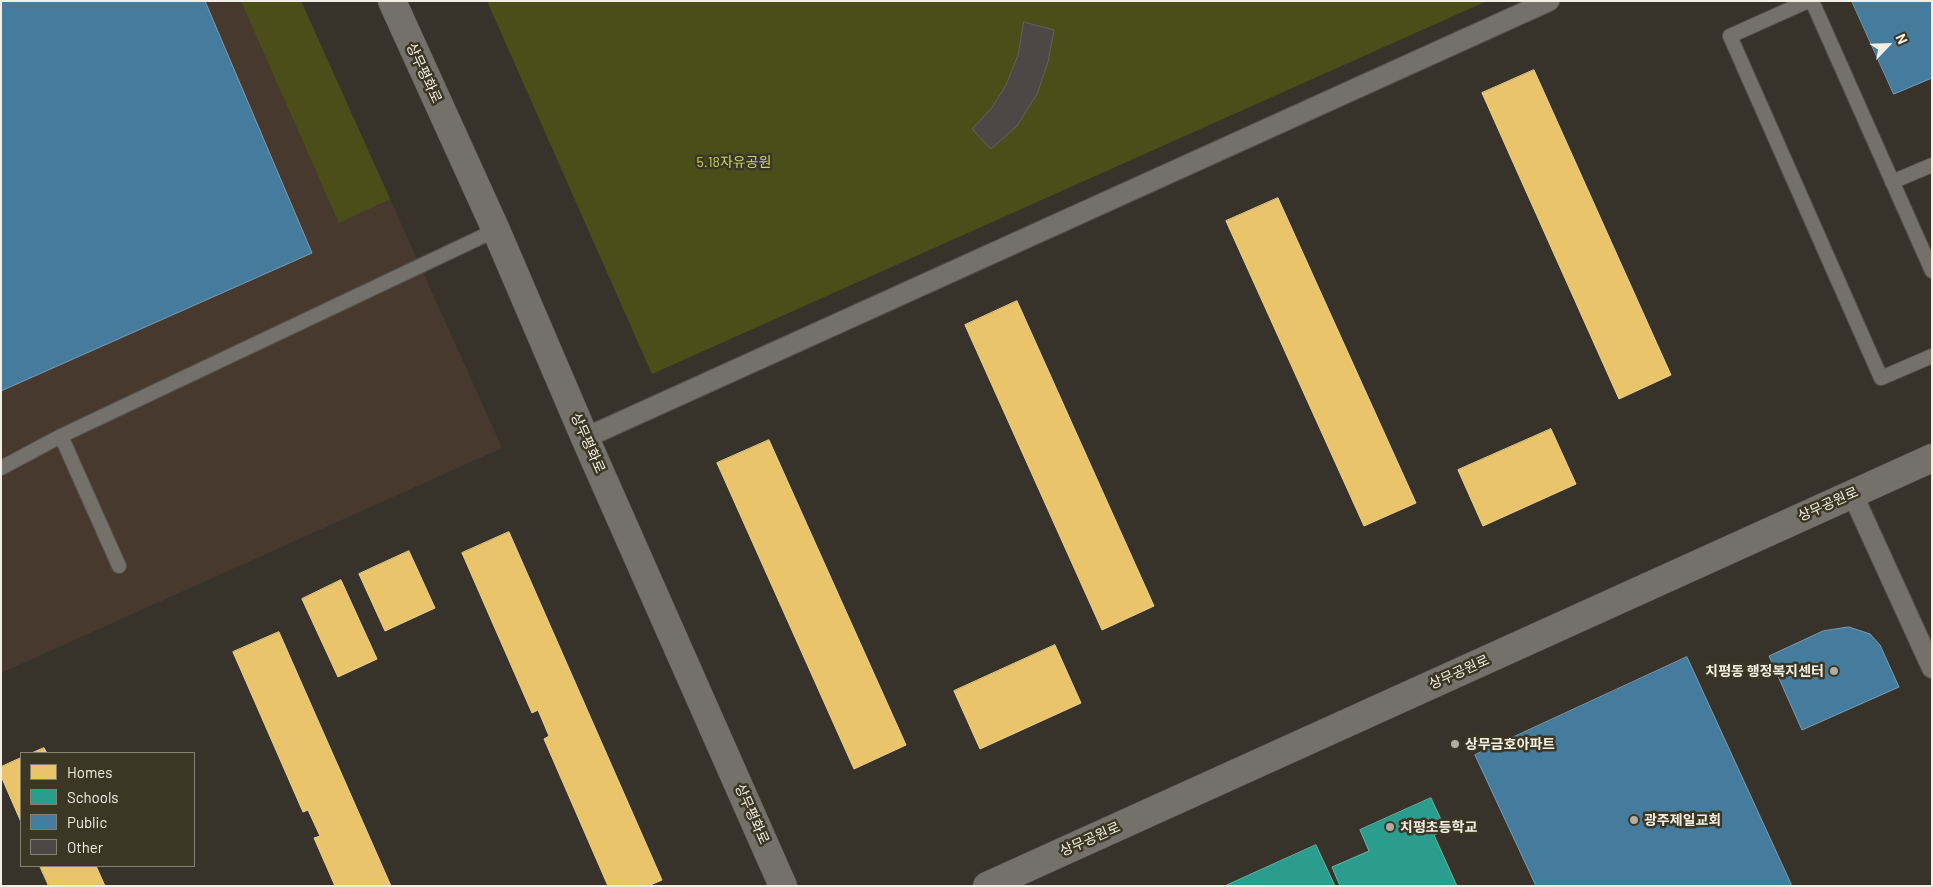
<!DOCTYPE html>
<meta charset="utf-8">
<style>
body{margin:0}
#map{position:relative;width:1933px;height:887px;overflow:hidden;background:#37332a;font-family:Barlow,sans-serif}
canvas{display:block}
.frame{position:absolute;inset:0;border:2px solid #f3efe5;pointer-events:none}
.legend{position:absolute;left:20px;top:752px;width:175px;height:115px;box-sizing:border-box;background:#3c3625;border:1px solid #858072;margin:0;padding:6px 9px;list-style:none;font-size:15px;color:#f3efe5}
.legend li{display:flex;align-items:center;gap:10px;height:25px}
.legend b{width:25px;border:1px solid #858072}
.north{position:absolute;left:1863px;top:20px;width:50px;height:50px;-webkit-text-stroke:4px #3c3625;paint-order:stroke;rotate:66deg;font-size:14px;font-weight:700;line-height:20px;text-align:center;color:#f3efe5}
.north::after{content:'';display:block;margin:auto;width:18px;height:22px;background:#f3efe5;clip-path:polygon(50% 0,100% 100%,50% 72%,0 100%)}
</style>
<div id="map">
<canvas width="1933" height="887"></canvas>
<div class="frame"></div>
<ul class="legend">
<li><b style="height:14px;background:#e9c46a"></b>Homes</li>
<li><b style="height:14px;background:#2a9d8f"></b>Schools</li>
<li><b style="height:14px;background:#457b9d"></b>Public</li>
<li><b style="height:14px;background:#4d4845"></b>Other</li>
</ul>
<div class="north">N</div>
</div>
<script>
const context = document.querySelector('canvas').getContext('2d');
context.lineJoin = 'round';
function fill(path, color) {
  context.fillStyle = color;
  context.fill(path, 'evenodd');
}
function trace(path, color, width, dash) {
  context.strokeStyle = color;
  context.lineWidth = width;
  context.lineCap = dash ? 'butt' : 'round';
  context.setLineDash(dash || []);
  context.stroke(path);
}
function write(font, color, halo, rows, align = 'center') {
  context.font = font + ' Barlow,"Noto Sans KR",sans-serif';
  context.lineWidth = 5;
  context.setLineDash([]);
  context.textBaseline = 'middle';
  context.strokeStyle = halo;
  context.fillStyle = color;
  for (const [text, x, y, turn = 0] of rows) {
    context.save();
    context.translate(x, y);
    context.rotate((+turn || 0) * Math.PI / 180);
    context.textAlign = isNaN(turn) ? turn : align;
    if (halo) context.strokeText(text, 0, 0);
    context.fillText(text, 0, 0);
    context.restore();
  }
}
const commercial = new Path2D(`
 M1,1h300l201,447 -501,225z`);
const green = new Path2D(`
 M241,1h60l89,198 -51,24z
 M487,1h1000l-835,373z`);
const homes = new Path2D(`
 M1534,70l137,305 -52,24 -137,-306z
 M1278,198l138,305 -52,23 -138,-305z
 M1017,301l137,305 -52,24 -137,-305z
 M1551,429l25,55 -93,42 -25,-56z
 M769,440l137,305 -52,24 -137,-306z
 M509,532l153,348 -14,6h-40l-64,-147 5,-3 -11,-26 -6,3 -70,-160z
 M409,551l26,57 -50,23 -26,-57z
 M341,580l36,79 -39,18 -36,-78z
 M279,632l112,254h-56l-21,-48 6,-2 -12,-26 -5,2 -70,-160z
 M1055,645l26,58 -101,46 -26,-58z
 M44,748l3,5h-15z
 M21,758v64l-20,-46v-9z
 M40,866h56l9,20h-56z`);
const schools = new Path2D(`
 M1431,798l15,32 -12,5 23,51h-117l-8,-19 37,-16 -9,-21z
 M1316,845l19,41h-110z`);
const public = new Path2D(`
 M1,1h204l107,252 -311,138z
 M1852,1h80v77l-38,16z
 M1849,627l21,7 10,11 19,42 -97,43 -33,-74 54,-25z
 M1687,657l105,229h-256l-61,-131z`);
const building = new Path2D(`
 M1024,22l30,8 -6,32 -11,32 -20,32 -26,23 -19,-20 19,-20 15,-24 12,-30z`);
const service = new Path2D(`
 M1808,1l-78,35 151,342 51,-22
 M1812,1l120,270
 M1892,182l40,-17
 M61,436l58,130
 M1,468l60,-32 435,-206`);
const pedestrian = new Path2D(`
 M585,438l964,-437
 M1852,493l80,175`);
const tertiary = new Path2D(`
 M392,1l104,229 89,208 198,448
 M987,886l945,-428`);
const markers = [
 [1834,671,5,"#b1ada4"],
 [1455,744,5,"#b1ada4"],
 [1634,820,5,"#b1ada4"],
 [1390,827,5,"#b1ada4"]
];
const streetNames = [
 ["상무평화로",424,73,65],
 ["상무평화로",588,443,66],
 ["상무공원로",1828,504,-24],
 ["상무공원로",1459,672,-24],
 ["상무평화로",752,814,66],
 ["상무공원로",1090,839,-24]
];
const parkNames = [
 ["5.18자유공원",734,162]
];
const poiNames = [
 ["치평동 행정복지센터",1824,671,"right"],
 ["상무금호아파트",1465,744],
 ["광주제일교회",1644,820],
 ["치평초등학교",1400,827]
];
fill(commercial, '#48392f');
fill(green, '#4c4e19');
fill(homes, '#e9c46a');
trace(homes, '#ecd18f', 1);
fill(schools, '#2a9d8f');
trace(schools, '#66b6a9', 1);
fill(public, '#457b9d');
trace(public, '#799eb3', 1);
fill(building, '#4d4845');
trace(building, '#66605e', 1);
trace(service, '#55514a', 16);
trace(pedestrian, '#55514a', 22);
trace(tertiary, '#55514a', 29);
trace(service, '#74716a', 14);
trace(pedestrian, '#74716a', 20);
trace(tertiary, '#74716a', 28);
for (const [x, y, r, color] of markers) {
  const dot = new Path2D();
  dot.arc(x, y, r, 0, 2 * Math.PI);
  context.fillStyle = color;
  context.fill(dot);
  trace(dot, '#3c3625', 2);
}
write('14px', '#f3efe5', '#3c3625', streetNames);
write('14px', '#cad361', '#3c3625', parkNames);
write('bold 14px', '#f3efe5', '#3c3625', poiNames, 'left');
</script>
